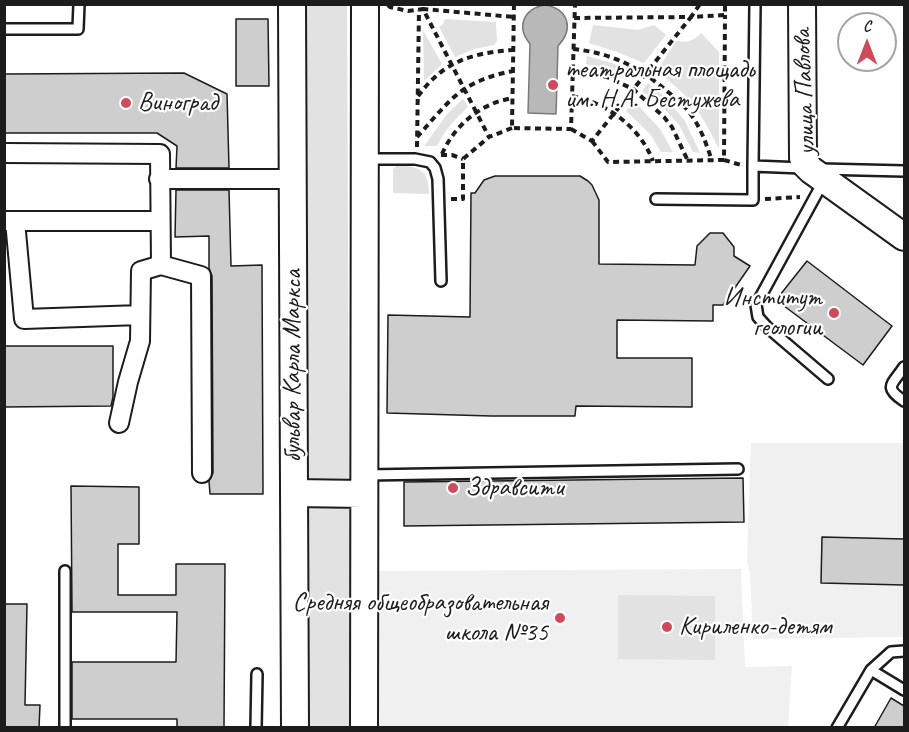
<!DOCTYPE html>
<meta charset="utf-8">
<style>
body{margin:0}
#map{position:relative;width:909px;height:732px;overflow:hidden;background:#fff;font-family:Caveat,sans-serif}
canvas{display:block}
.frame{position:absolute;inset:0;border:6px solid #1c1c1c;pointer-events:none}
.north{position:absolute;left:837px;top:12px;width:60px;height:60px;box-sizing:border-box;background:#fff;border:2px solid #a4a4a4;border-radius:50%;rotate:0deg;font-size:16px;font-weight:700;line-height:24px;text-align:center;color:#1c1c1c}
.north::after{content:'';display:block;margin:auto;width:21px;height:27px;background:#d1495b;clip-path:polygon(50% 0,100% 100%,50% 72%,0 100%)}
</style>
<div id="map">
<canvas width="909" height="732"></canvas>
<div class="frame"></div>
<div class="north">С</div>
</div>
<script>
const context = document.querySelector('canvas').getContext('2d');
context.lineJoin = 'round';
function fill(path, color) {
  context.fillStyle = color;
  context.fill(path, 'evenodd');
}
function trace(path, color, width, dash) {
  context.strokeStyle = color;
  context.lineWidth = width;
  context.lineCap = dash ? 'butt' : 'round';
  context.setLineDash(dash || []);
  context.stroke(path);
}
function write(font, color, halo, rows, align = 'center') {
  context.font = font + ' Caveat,sans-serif';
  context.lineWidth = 4.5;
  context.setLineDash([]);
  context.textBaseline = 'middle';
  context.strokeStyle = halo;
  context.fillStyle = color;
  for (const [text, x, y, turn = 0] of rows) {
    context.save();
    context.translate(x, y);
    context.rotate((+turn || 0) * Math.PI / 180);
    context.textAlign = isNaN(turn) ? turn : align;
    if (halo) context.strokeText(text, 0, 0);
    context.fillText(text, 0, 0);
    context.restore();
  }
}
const built = new Path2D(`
 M751,443h153v194l-151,2 -3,-66 -3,-11z
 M741,569l4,98 47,-1 -4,61 -411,1 1,-157z`);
const green = new Path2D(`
 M305,5h42l2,474 -3,4 -37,-1 -3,-4z
 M445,19l51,3 1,19 -3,4 -20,4 -19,8 -16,-30 4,-3z
 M593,25l45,5 16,-5 12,10 -22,28 -27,-11 -28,-9z
 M423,30l19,34 -18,17z
 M701,33l18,19v97c-8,-16 -16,-32 -27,-46 -10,-12 -23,-22 -35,-32l19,-30c11,2 18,0 25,-8z
 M587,56l25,7 22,11 -5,5 -22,-9 -21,-6z
 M648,83l18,15 19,23 15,32 -7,-1 -14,-27 -18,-20 -19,-14z
 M463,99l5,8c-13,12 -23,23 -31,39h-13l24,-33z
 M634,101l26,28 13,23h-12l-11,-18 -24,-23z
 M397,165c22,2 32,4 32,29l-36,-1v-23z
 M308,504l38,1 4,4v218h-43l-2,-217z
 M618,595l97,1v64l-97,-1z`);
const water = new Path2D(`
 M545,5c24,4 29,24 13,41l-2,68 -28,-1 2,-69c-14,-17 -7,-35 15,-39z`);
const building = new Path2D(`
 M236,19h32l1,67h-33z
 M184,73l43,21 2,74h-53l1,-22 -20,-13h-153v-59z
 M495,176h85l8,5 4,4 7,15v64l96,1 2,-19 13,-13h13l11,14v9l16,10 -27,39h-10v16l-96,-1v38h75v49l-116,-1 -1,10h-84l-104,-3 1,-98 82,2 1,-124h4l9,-13z
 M176,190h53l2,76 31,-1 1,229h-53l-1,-13 4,-8 -1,-197 -3,-8v-32l-34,1z
 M807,261l85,65 -29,39 -87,-65z
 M4,346h109v51l-2,9 -107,1z
 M743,478l1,44 -340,4v-44z
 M71,486l68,1v57h-21v51h58v-31h49l-1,164h-47v-9h-105v-57h104l1,-50h-105z
 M822,537l82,2v46l-83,-2z
 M4,604h23l-2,101h15l-1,23h-35z
 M891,698l13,8v22h-30z`);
const path = new Path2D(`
 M514,4l-2,124 59,1 4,-125
 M388,5l2,2 18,4 15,-2 -3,-5
 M574,18l117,-1 9,-13
 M573,49c39,4 66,18 95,43 7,6 15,12 20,19 12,14 18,32 24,50
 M573,69l34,8 26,12 31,28 8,10 16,34
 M418,96c5,-6 10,-13 16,-18 22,-21 50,-26 79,-28
 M572,96c35,7 68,31 81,65
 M512,128l-23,9 -66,-128 91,8
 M571,129l21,12 99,-124 34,-2v-11
 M417,137c12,-13 23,-27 36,-39 16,-15 38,-23 60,-27
 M592,141l16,21 116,-2 1,-145
 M417,147l2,-137
 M442,154c9,-21 27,-40 48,-49 7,-4 15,-5 22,-7
 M441,155h11l11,4
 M724,160l17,5
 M451,199h12v-40l26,-22
 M765,199l35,-2`);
const lane = new Path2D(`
 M755,4l-2,162 50,2
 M4,29h74l1,-25
 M367,159h48l15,3 5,6 3,11 3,102
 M820,169l84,2
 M823,182l-67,123 2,12 9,10 61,52
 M656,199l97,1v-34
 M904,367c-12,18 -21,20 0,34
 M366,475l372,-6
 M65,571v157
 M871,670l33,20
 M256,728l1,-54
 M837,728l34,-58 20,-18 13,-1`);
const street = new Path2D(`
 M4,153l156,1 1,111
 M159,179h133
 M4,221h156
 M15,221l9,98 116,-4
 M119,423l9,-41 12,-41 1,-70 20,-6 40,11 1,197`);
const secondary = new Path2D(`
 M292,4l3,724
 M802,4l1,154 2,6 6,6 93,67
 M294,493l70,1
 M364,728l1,-724`);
const markers = [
 [553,85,6,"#d1495b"],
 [126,103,6,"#d1495b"],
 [834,313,6,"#d1495b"],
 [453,488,6,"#d1495b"],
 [560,618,6,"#d1495b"],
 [667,627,6,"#d1495b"]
];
const poiNames = [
 ["театральная площадь",565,70],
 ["им. Н.А. Бестужева",565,100],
 ["Виноград",138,103],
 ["Институт",822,298,"right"],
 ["геологии",822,328,"right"],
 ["Здравсити",465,488],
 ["Средняя общеобразовательная",548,603,"right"],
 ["школа №35",548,633,"right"],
 ["Кириленко-детям",679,627]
];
const streetNames = [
 ["улица Павлова",805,92,-92],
 ["бульвар Карла Маркса",293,366,-90]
];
fill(built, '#f0f0f0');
fill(green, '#e2e2e2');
fill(water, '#b8b8b8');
trace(water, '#7a7a7a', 1.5);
fill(building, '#cecece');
trace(building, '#1c1c1c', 1.5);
trace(lane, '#1c1c1c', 14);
trace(street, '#1c1c1c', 22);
trace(secondary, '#1c1c1c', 30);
trace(path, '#1c1c1c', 4, [6, 4.5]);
trace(lane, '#fff', 9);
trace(street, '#fff', 18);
trace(secondary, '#fff', 26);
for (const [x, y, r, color] of markers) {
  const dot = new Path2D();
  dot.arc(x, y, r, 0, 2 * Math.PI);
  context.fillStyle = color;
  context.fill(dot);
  trace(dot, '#fff', 2);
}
write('26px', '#1c1c1c', '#fff', poiNames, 'left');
write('26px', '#1c1c1c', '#fff', streetNames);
</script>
